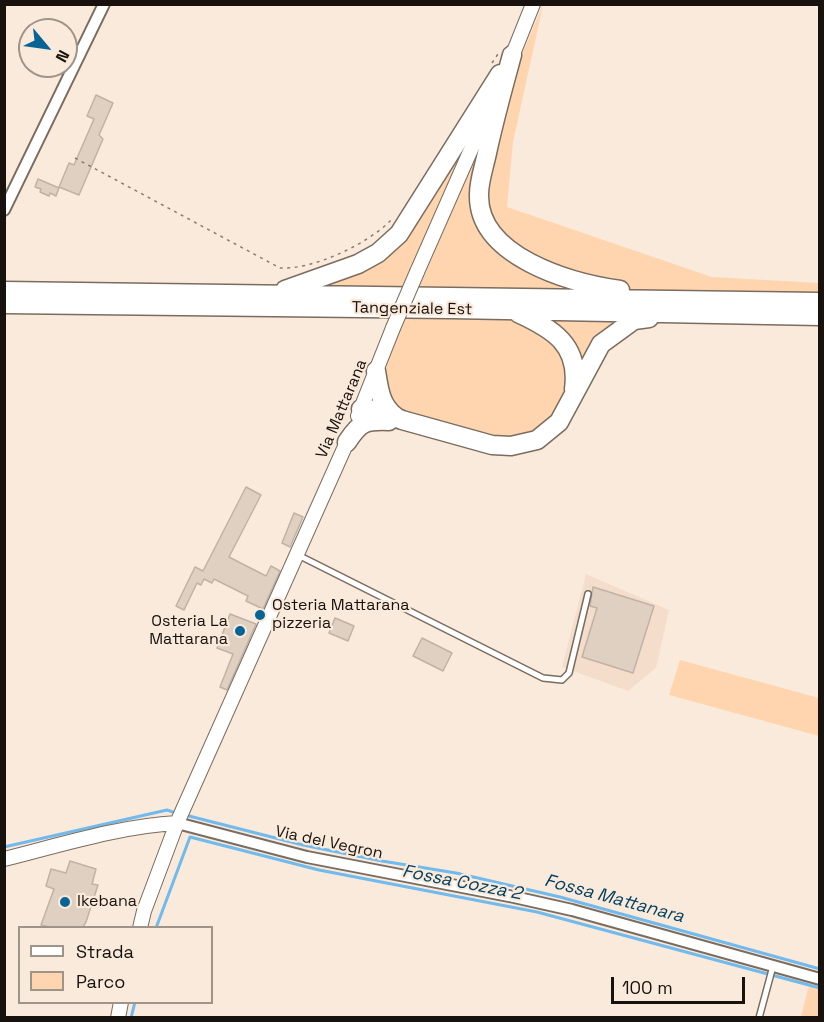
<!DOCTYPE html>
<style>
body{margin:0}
#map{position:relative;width:824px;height:1022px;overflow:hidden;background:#faeadb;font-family:"Space Grotesk",sans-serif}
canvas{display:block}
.frame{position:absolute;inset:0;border:6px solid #17120d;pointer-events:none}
.legend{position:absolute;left:18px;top:926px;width:195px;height:78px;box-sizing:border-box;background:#faeadb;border:2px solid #9f9489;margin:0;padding:8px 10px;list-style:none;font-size:18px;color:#17120d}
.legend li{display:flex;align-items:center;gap:12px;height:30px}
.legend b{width:30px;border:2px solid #9f9489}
.north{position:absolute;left:18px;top:18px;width:60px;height:60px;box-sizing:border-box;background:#faeadb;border:2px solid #9f9489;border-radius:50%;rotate:119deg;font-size:16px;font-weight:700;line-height:24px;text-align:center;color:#17120d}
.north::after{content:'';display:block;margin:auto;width:21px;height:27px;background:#096495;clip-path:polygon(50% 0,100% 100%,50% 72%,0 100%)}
.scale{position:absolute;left:611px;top:977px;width:134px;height:27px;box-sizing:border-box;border:3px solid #17120d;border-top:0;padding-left:8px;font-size:18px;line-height:21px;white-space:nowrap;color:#17120d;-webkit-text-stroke:4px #faeadb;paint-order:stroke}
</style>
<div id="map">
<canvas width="824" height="1022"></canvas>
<div class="frame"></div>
<ul class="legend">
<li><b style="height:8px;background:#fff"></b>Strada</li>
<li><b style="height:16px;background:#fed5af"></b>Parco</li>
</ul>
<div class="north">N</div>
<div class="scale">100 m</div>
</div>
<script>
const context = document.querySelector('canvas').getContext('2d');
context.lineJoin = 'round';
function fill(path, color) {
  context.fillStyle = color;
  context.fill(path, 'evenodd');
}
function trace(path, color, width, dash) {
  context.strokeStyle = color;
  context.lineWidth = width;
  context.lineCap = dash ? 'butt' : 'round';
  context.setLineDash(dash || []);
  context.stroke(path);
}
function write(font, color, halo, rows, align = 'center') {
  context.font = font + ' "Space Grotesk",sans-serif';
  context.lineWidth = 4.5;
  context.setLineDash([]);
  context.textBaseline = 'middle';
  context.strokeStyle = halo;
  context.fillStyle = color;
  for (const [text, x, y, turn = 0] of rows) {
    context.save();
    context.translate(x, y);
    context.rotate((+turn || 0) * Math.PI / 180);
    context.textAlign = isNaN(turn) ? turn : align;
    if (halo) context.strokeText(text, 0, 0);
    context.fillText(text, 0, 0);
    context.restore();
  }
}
const built = new Path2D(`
 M586,574l83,36 -13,58 -28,23 -66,-24z`);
const green = new Path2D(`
 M543,5l-30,137 -6,65 205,70 107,6v11l-198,-4 -60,-18 -54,-31 -17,-29 -3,-18 2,-29 20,-81z
 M474,123l-72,168 -82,-4c19,-6 38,-11 55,-22 48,-33 72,-93 99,-142z
 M489,125l-12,84 78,71 5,6 -1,4h-141z
 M405,315l115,5 18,6 29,34v40l-28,34 -38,7 -109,-32 -9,-34z
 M553,318l64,3v1l-33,42 -34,-44z
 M680,660l139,38v38l-150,-41z
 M809,985l10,3v29h-18z`);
const stream = new Path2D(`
 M189,816l114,29 79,16 74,12 104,24 260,72
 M4,847l163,-37 6,2
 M156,928l34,-91 129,33 218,42 283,76
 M131,1018l4,-16`);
const building = new Path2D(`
 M96,95l17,8 -14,32 4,4 -24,56 -20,-8 10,-24 5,2 20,-46 -7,-3z
 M38,179l21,9 -3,8 -6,-3 -1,3 -9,-4 1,-3 -6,-2z
 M246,487l15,8 -32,62 37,19 5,-10 9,5 -17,38 -17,-8 2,-5 -34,-17 -2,4 -8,-4 -3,6 -4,-2 -13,27 -8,-4 19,-39 8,4z
 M294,513l9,4 -13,30 -8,-4z
 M593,587l61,19 -21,67 -51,-16 15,-49 -7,-2z
 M230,614l26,10 -29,66 -7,-3 13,-33 -16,-6z
 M335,618l19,8 -6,15 -19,-8z
 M422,638l30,15 -9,18 -30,-15z
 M70,861l26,8 -4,15 6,1 -12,37 -3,5h-34l-8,-2 13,-36 -8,-3 5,-17 15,4z`);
const path = new Path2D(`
 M492,63l6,-9
 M75,158l205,110c33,2 88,-24 111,-48`);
const service = new Path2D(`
 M298,555l245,123 19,2 7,-7 19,-79
 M759,1018l14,-52`);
const minor = new Path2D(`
 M4,210l100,-206
 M177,823l130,34 207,40 58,13 248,69`);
const tertiary = new Path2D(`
 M509,64l24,-60
 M417,272l78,-177
 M358,416l35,-88
 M4,859c56,-14 116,-33 173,-36
 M140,928l4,-17 33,-88 174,-390
 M118,1018l3,-16`);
const trunk = new Path2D(`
 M512,55c-9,33 -18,65 -25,98 -3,14 -8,28 -8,41 -2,63 92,89 141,96
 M285,290l73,-26 20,-11 21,-19 101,-160
 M4,291l816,11
 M4,304l448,5 368,7
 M518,313c35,16 62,32 56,76
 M376,371c3,18 4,34 20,46
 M361,409l18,1 23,10 90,25 19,1 26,-6 22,-18 42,-78 33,-24 15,-2
 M347,442c13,-20 18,-22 42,-21`);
const tertiaryBridge = new Path2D(`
 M393,328l24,-56`);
const markers = [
 [260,615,6,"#096495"],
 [240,631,6,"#096495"],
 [65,902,6,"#096495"]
];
const streetNames = [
 ["Tangenziale Est",412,309,1],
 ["Via Mattarana",342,409,-67],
 ["Via del Vegron",329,843,12]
];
const poiNames = [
 ["Osteria Mattarana",272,606],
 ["pizzeria",272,624],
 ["Osteria La",228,622,"right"],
 ["Mattarana",228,640,"right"],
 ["Ikebana",77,902]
];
const waterNames = [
 ["Fossa Cozza 2",462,883,11],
 ["Fossa Mattanara",614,899,15]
];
fill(built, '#f4decb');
fill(green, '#fed5af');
trace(stream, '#70baed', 3);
fill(building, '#e0d0c2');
trace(building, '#c1b2a5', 1.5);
trace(service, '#7a6c5f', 8);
trace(minor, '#7a6c5f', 14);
trace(tertiary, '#7a6c5f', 16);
trace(trunk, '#7a6c5f', 21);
trace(path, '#877d73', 1.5, [3, 4.5]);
trace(service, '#fff', 5);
trace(minor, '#fff', 10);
trace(tertiary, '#fff', 14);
trace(trunk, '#fff', 18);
trace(tertiaryBridge, '#7a6c5f', 16, []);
trace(tertiaryBridge, '#fff', 14);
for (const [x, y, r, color] of markers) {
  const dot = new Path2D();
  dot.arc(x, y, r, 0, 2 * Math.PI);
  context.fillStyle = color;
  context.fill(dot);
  trace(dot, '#faeadb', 2);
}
write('16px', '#17120d', '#faeadb', streetNames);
write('16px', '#17120d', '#faeadb', poiNames, 'left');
write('italic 18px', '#014061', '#faeadb', waterNames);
</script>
